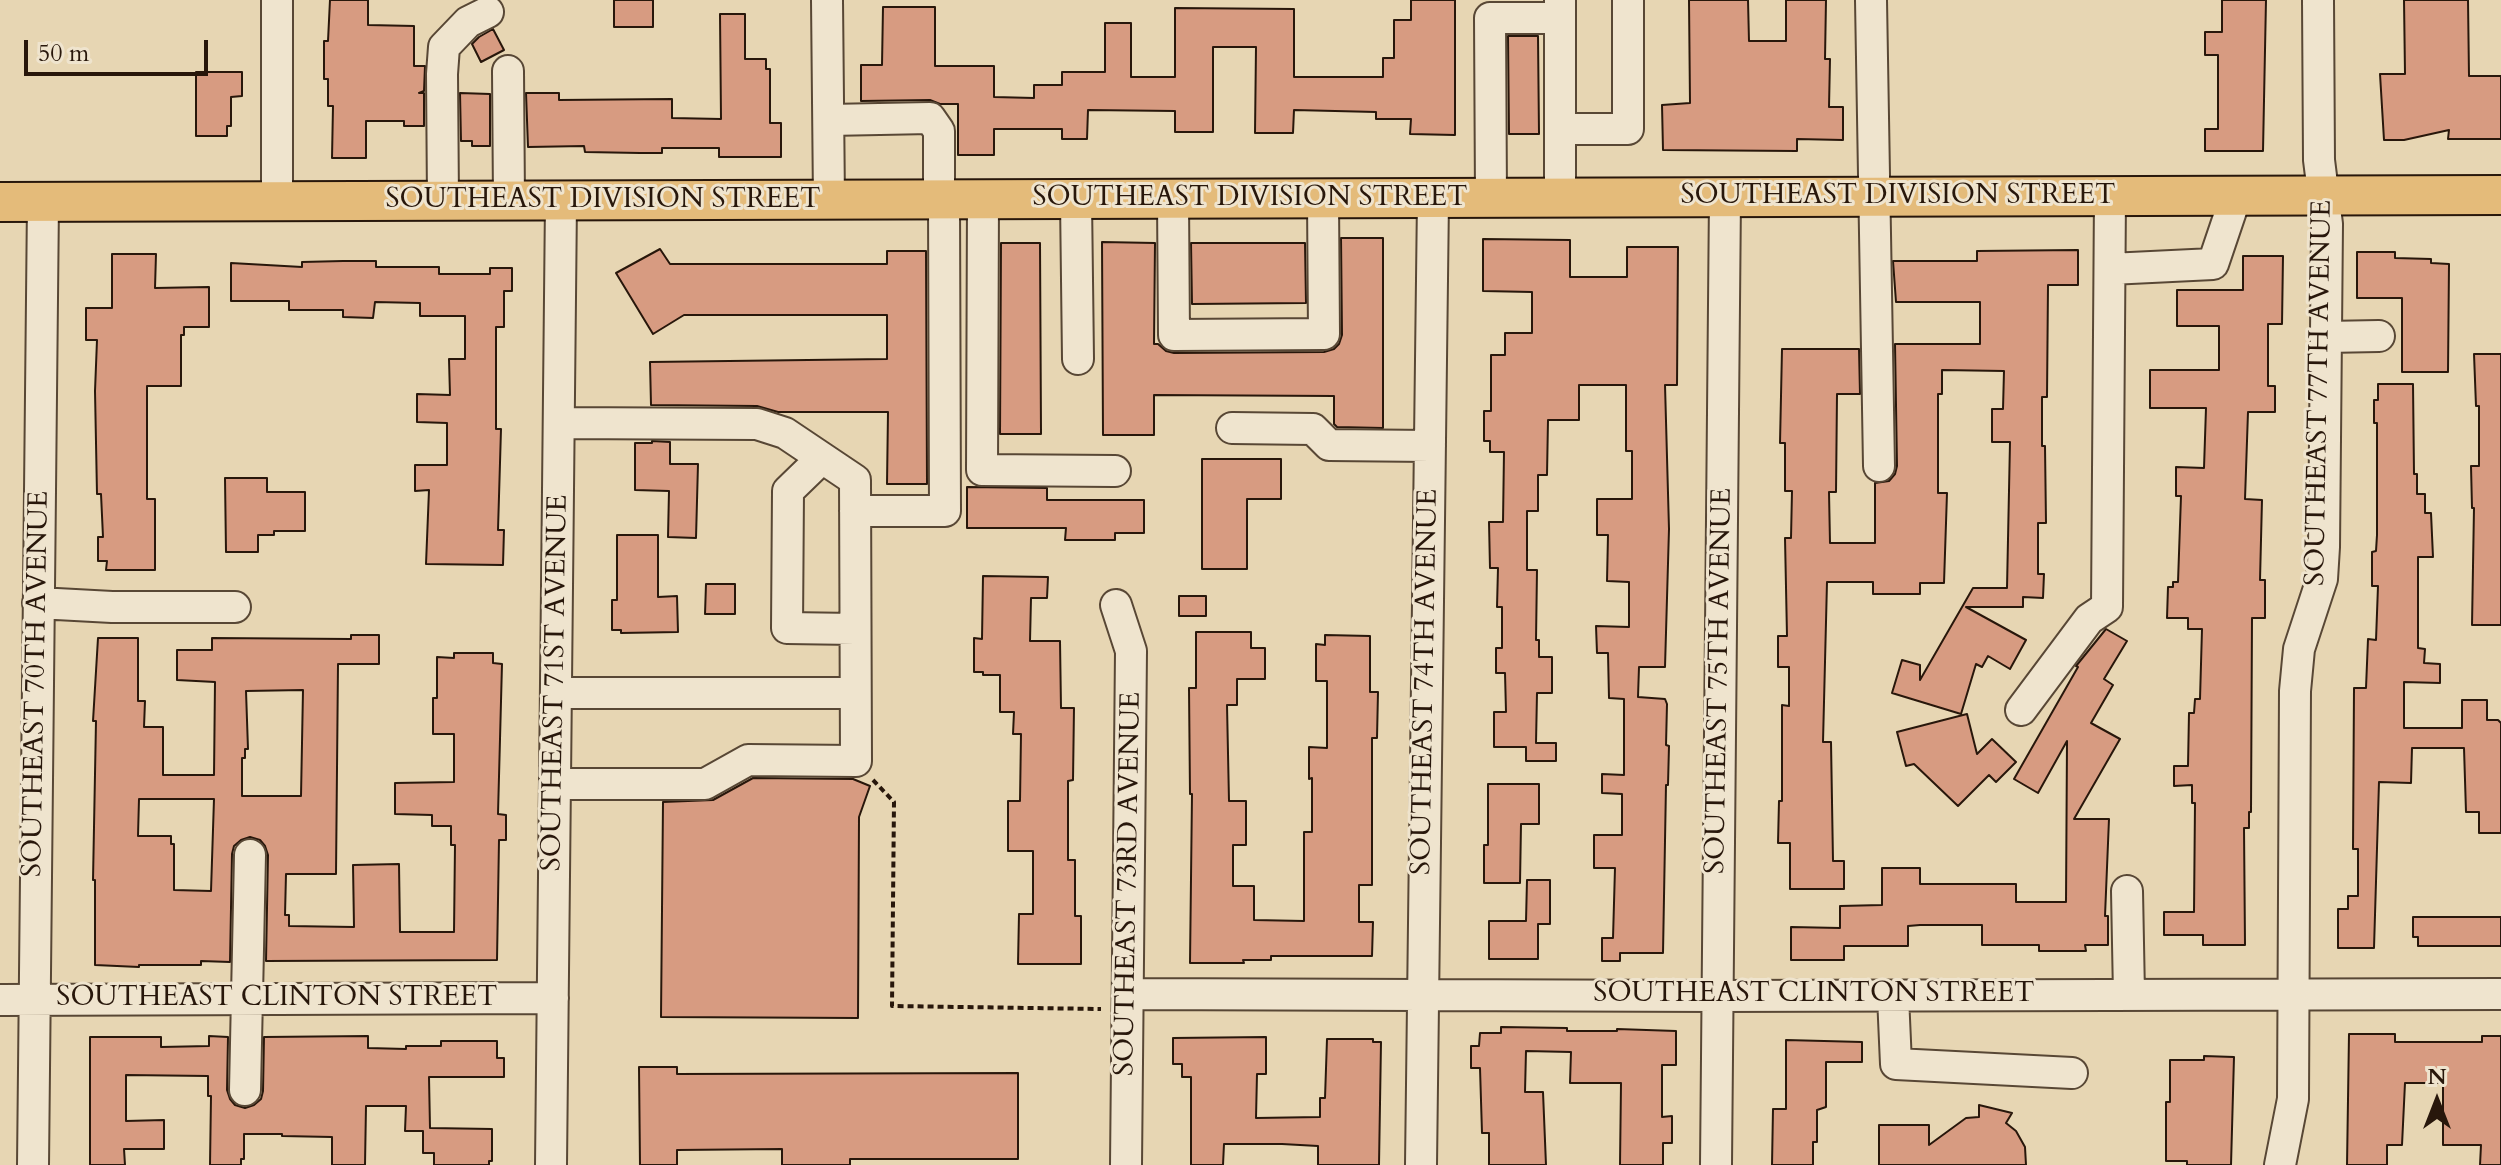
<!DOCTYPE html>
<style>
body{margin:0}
#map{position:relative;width:2501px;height:1165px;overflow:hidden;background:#e7d6b3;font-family:Cardo,serif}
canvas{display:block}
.north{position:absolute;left:2397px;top:1061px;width:80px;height:80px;-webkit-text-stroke:6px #efe4ce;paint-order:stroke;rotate:0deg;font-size:22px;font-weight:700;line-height:32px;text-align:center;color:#28170b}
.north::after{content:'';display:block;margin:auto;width:28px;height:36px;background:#28170b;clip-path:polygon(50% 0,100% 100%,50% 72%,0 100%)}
.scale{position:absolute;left:24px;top:40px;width:184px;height:36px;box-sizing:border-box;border:4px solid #28170b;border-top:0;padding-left:10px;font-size:24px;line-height:28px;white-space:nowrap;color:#28170b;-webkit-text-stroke:6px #efe4ce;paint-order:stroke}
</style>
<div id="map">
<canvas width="2501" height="1165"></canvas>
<div class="north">N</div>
<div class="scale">50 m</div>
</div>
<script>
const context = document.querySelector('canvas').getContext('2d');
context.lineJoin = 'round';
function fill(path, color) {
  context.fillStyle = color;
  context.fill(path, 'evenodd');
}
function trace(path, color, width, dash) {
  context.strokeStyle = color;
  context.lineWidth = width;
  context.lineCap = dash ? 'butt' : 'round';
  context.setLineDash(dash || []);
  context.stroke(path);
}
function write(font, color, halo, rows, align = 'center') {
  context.font = font + ' Cardo,serif';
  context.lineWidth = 6;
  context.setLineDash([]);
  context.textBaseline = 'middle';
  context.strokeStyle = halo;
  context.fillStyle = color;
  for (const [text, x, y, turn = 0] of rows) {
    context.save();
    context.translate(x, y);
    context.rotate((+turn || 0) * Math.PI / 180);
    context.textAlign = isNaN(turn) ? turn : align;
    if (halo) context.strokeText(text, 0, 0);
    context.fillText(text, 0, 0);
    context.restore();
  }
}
const building = new Path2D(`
 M330,0h38v25l46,1v40h11l-1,25 -5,2h5v33h-20v-5h-38v37h-34l1,-52h-5v-27h-4v-38h4z
 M614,0h39v27h-39z
 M1411,0h44v135l-45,-1 1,-15h-35v-7l-82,-2 -1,23h-38l1,-86h-43v85h-38v-21l-87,-1 -1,29h-25v-10h-68v26h-36v-51h-18l-10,-4 -69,1v-36h21l1,-58h52v59h59v31l40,1v-13h28v-13h43v-49h26v54h44v-69l119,1v68h89v-19h11v-38h17z
 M1689,0h59l1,41h37v-41h40l-1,59h5l-1,48h14v33l-46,-1v12l-134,-1 -1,-45 28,-2z
 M2222,0h44l-3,151h-58v-22h13v-74h-13v-23h17z
 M2404,0h64l1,76h32v63h-53l1,-9 -45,10h-20l-4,-66h25z
 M720,14h25v45h21v10h4v54h11v34h-62v-9h-57v5h-22l-55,-1 -1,-6 -56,1 -2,-54h33v7l113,-1v19l49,1z
 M493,29l11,21 -23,12 -9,-18 7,-7z
 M1508,36h30l1,98h-30z
 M196,72h46v24l-11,1v29h-4v10h-31z
 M460,93l30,1v52h-18v-5h-11z
 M1341,238h42v190l-46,-1 -3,-3v-28l-180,-1v40h-51l-1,-193 53,1 -1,101h4l8,7 8,2 150,-1 10,-3 5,-5 3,-9z
 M1483,239l87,1v37h57v-30h51l-1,138h-12l4,144 -4,138h-26l-1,30 27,2 2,5 -1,41 3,1 -1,39h-2l-3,168h-43v8h-18v-23h11l2,-70h-21v-33h28v-41l-20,-1v-19l22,1v-76l-15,-1 -1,-45h-11l-1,-27 33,1v-45l-22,-1 1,-46h-11v-36h35v-48h-6v-66h-47v35h-31l-1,55h-9v36h-11v59h10l-1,70h3v17h13v36h-15l-1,50h20v18h-30v-14h-32v-35h12l-1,-39h-9v-25h6v-41h-5l1,-39h-8l-1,-46h14l1,-70h-14v-11h-6v-30h7v-56h14v-22h27v-41l-49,-1z
 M1001,243h39l1,191h-41z
 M1191,243h114l1,60 -114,1z
 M660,249l10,15h217v-13h39l1,233h-40l1,-72h-110l-21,-6 -106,-1 -1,-43 237,-3v-44h-203l-31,19 -37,-61z
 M2078,250v35h-30l-1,112h-5v49h3l1,77h-8v51h6l-1,24 -20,-1v10h-57l60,33 -16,29 -22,-13 -6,11 -6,-3 -15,50 -69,-21 10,-33 18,5v15l53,-92h34l3,-146h-18v-33h11l1,-38 -62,-1v24h-4v99h9l-3,90h-24v11h-47v-12h-46l-4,160h8l2,119h11v28h-54v-46h-12l1,-42h3v-96l7,1v-39h-11v-31h9l-2,-98h6l1,-47h-7v-48h-5l2,-94h77l1,45h-23l-1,98h-7l1,51h45v-60l14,-2 6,-7 2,-8 -2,-122h85v-42h-84l-3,-41h84v-10z
 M2357,252h38v6l36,1v4l18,1 -1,108h-46v-74h-45z
 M112,254h44l-1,34 54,-1v40h-25v8h-3v51h-34v113h8v71h-49l1,-9h-9v-24h5l-2,-43h-4l-2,-103 2,-51h-11v-32h26z
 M2243,256h40l-1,68h-14v62h7v26h-27l-3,87 17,1 -2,80h5v38h-13l-1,194h-2v16h-5l1,117h-42v-10h-39v-23h30l1,-109h-3v-18l-18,1v-20h14l1,-53h5l1,-14h5l2,-70h-14v-11h-21l1,-31h5v-5h5l3,-86h-5v-29l28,1 2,-60h-56v-38h69v-44h-42v-36h66z
 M343,261h33v6h63v7h51v-6h22v23h-8v36h-8v102h5l-3,101h6l-1,35 -77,-1 3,-74 -14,1v-26h32v-42l-30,-1v-28l33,1 -1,-36h16v-43h-45v-13l-45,-1 -2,16 -30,-1v-7h-54v-9h-58v-38l71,4v-5z
 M2474,354h27v271h-29l2,-117h-2l-1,-42h8v-60h-3z
 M2378,384h35l1,90h3v20h8v19h6l2,44h-15v91l7,1 -1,14 16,1v19l-36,-1v46h58v-28h25v20h11l3,3v110h-22v-21h-13l-2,-64h-52l-1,35 -32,-1 -5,166h-36v-39h10v-13h10v-47h-5l1,-161h12l2,-49 8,1 2,-54h-6v-34l4,-1 1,-16v-112h-3v-23h4z
 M652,441l18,1v22h28l-2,74 -28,-1 1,-46 -34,-1v-47h17z
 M1202,459h79v40h-34v70h-45z
 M225,478h42v14h38v39h-31v4h-16v17h-32z
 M967,487l80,1v12h97v33h-29v7h-50l1,-12h-99z
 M617,535h41v62l19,-1 1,36 -57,1v-3h-9v-30h5z
 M983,576l65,1 -1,21h-16l-1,43h30l1,67h13l-1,72 -5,1v79h7v56h6v48h-63l1,-50h14v-63h-25v-50h12l1,-67h-8l1,-22h-14v-37h-17v-3h-9v-34l8,1z
 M706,584h29v30h-30z
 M1179,596h27v20h-27z
 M2106,629l21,12 -23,38 9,6 -22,38 29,16 -46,80h35l-4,97h3v29h-23l1,6h-47v-6h-57v-20h-62l-12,1v20h-64v14h-53v-33l49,1v-22l42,-1v-37h38v16h96v18h50l1,-161 -29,52 -24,-14 64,-112 -2,-1z
 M1196,632h55v16h14v31h-28v26h-10l2,96h17v44h-13v41h21v34l50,1v-89h8v-54l-3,1v-32l18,1v-67h-11v-37l9,1v-10l45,1v56h8l-1,46h-5v147h-13v37h14l-1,34h-101v4h-28l1,3h-54l2,-169h-2l-1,-106h7z
 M351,635h28v29h-41l-2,210h-50l-1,41h4v11l65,1 -1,-62 46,-1 1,68h54l1,-87h-4v-19h-19v-11l-37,-1v-31l59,-1v-48h-21v-36h4v-41l17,1v-5h39v10l9,1 -4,150 8,1v25h-7l-2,120 -231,1 2,-106 -3,-9 -5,-6 -10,-3 -9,3 -7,6 -2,8 -2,108 -29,-1v4h-62v2l-44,-2v-85h-2l3,-159h-3l5,-83h40v63h7l-1,26h19v48h51l1,-93 -38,-2v-30h35v-12l139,1zM303,690l-2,106h-59v-38h3v-9h3l-2,-58zM139,799h75l-3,92 -37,-1v-46h-3v-8h-33z
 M1967,714l10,40 15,-15 24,23 -20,20 -7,-7 -31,31 -44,-42 -8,2 -9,-34z
 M753,778l100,1 17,7 -11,31 -1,201 -197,-1 2,-215 50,-2z
 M1488,784h51v40h-18l-1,59h-36v-38h4z
 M1527,880h23v44h-12v35h-49v-38h37z
 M2413,917h88v29h-83v-9h-5z
 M1501,1027l66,1v3h50v-2l59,2v34h-14v52l10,-1v27h-9v22h-43l1,-82h-51l1,-31 -45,-1 -1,41h18l3,73h-57v-32h-7l-2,-65h-9v-22h8l1,-13h21z
 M2349,1034h46v8h87v-6h19v129h-21l1,-20h-38v-62h-38l-3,62h-15v20h-40z
 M209,1036l19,1 -1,53 3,9 5,6 10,3 9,-3 7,-6 2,-8 1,-54 104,-1v12l38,1v-3h35v-5h56v17h7v19h-75l1,51 62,1v32h-3v4h-55v-12h-11v-22h-18l1,-25h-40l-1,59h-33v-28l-50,-1v-2h-38v25h-3v6h-31l1,-69h-3v-20l-82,-1v46l38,-1v29h-40l1,16h-35v-128h71v10l48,-1z
 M1266,1037v37h-9l-1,44 64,-1v-19h5l2,-59h46v3h8l-2,123h-61v-19l-36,-2h-58l-1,21h-32v-88h-9v-13h-9v-26z
 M1786,1040l76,2v20h-36v45l-9,3v32h-4v23h-41l1,-56h13z
 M2204,1056l30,1 -3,108h-44v-4h-21v-59h4v-42h34z
 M639,1067h38v7l341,-1v86h-168v6h-68v-16l-105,1v15h-37z
 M1979,1105l33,8 -6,10 10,8 9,16 1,18h-147v-40h50v20l37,-27 13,-1z`);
const path = new Path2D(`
 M873,780l21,22 -2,204 209,3`);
const minor = new Path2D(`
 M277,0v202
 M827,0l2,201
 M1560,0v198
 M1871,0l8,466
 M508,71l1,130
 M829,120l101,-2 9,13v69
 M1560,129h68v-129
 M1491,198l-1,-180h70
 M1173,199l1,136 150,-1 -1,-135
 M983,200l-1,270 133,1
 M1076,200l2,159
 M443,201l-1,-127 2,-27 24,-25 20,-10
 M2110,269l103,-5 23,-68
 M2326,337l53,-1
 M1232,428l81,1 16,16 101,1
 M822,458l-34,33 -1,137 68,1
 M855,511h90l-1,-311
 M38,603l74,4h123
 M1116,605l15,46 -5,514
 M556,693h299
 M2021,710l68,-91 18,-12 3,-411
 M555,784h150l43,-24 108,1 -1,-281 -70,-47 -28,-9 -198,-1
 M2127,891l2,104
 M1128,994l589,2 784,-2
 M1893,996l3,68 176,9
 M0,1000l553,-2
 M245,1090l5,-235
 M33,1165l10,-963
 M551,1165l10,-964
 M1421,1165l12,-966
 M1716,1165l9,-968
 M2280,1165l13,-66 2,-408 4,-42 23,-70 2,-32 3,-323 -8,-64 -1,-160`);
const major = new Path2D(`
 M0,202l2501,-7`);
const streetNames = [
 ["SOUTHEAST DIVISION STREET",1898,197],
 ["SOUTHEAST DIVISION STREET",1250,199],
 ["SOUTHEAST DIVISION STREET",603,201],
 ["SOUTHEAST 77TH AVENUE",2320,393,-89],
 ["SOUTHEAST 75TH AVENUE",1720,681,-89],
 ["SOUTHEAST 74TH AVENUE",1426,682,-89],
 ["SOUTHEAST 71ST AVENUE",556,683,-89],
 ["SOUTHEAST 70TH AVENUE",37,684,-89],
 ["SOUTHEAST 73RD AVENUE",1129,884,-89],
 ["SOUTHEAST CLINTON STREET",1814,995],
 ["SOUTHEAST CLINTON STREET",277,999]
];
fill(building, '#d79b81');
trace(building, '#28170b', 2);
trace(minor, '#584735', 34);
trace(major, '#28170b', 42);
trace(path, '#28170b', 4, [6, 4]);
trace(minor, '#efe4ce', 30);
trace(major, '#e4bb7a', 38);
write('28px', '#28170b', '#efe4ce', streetNames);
</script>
